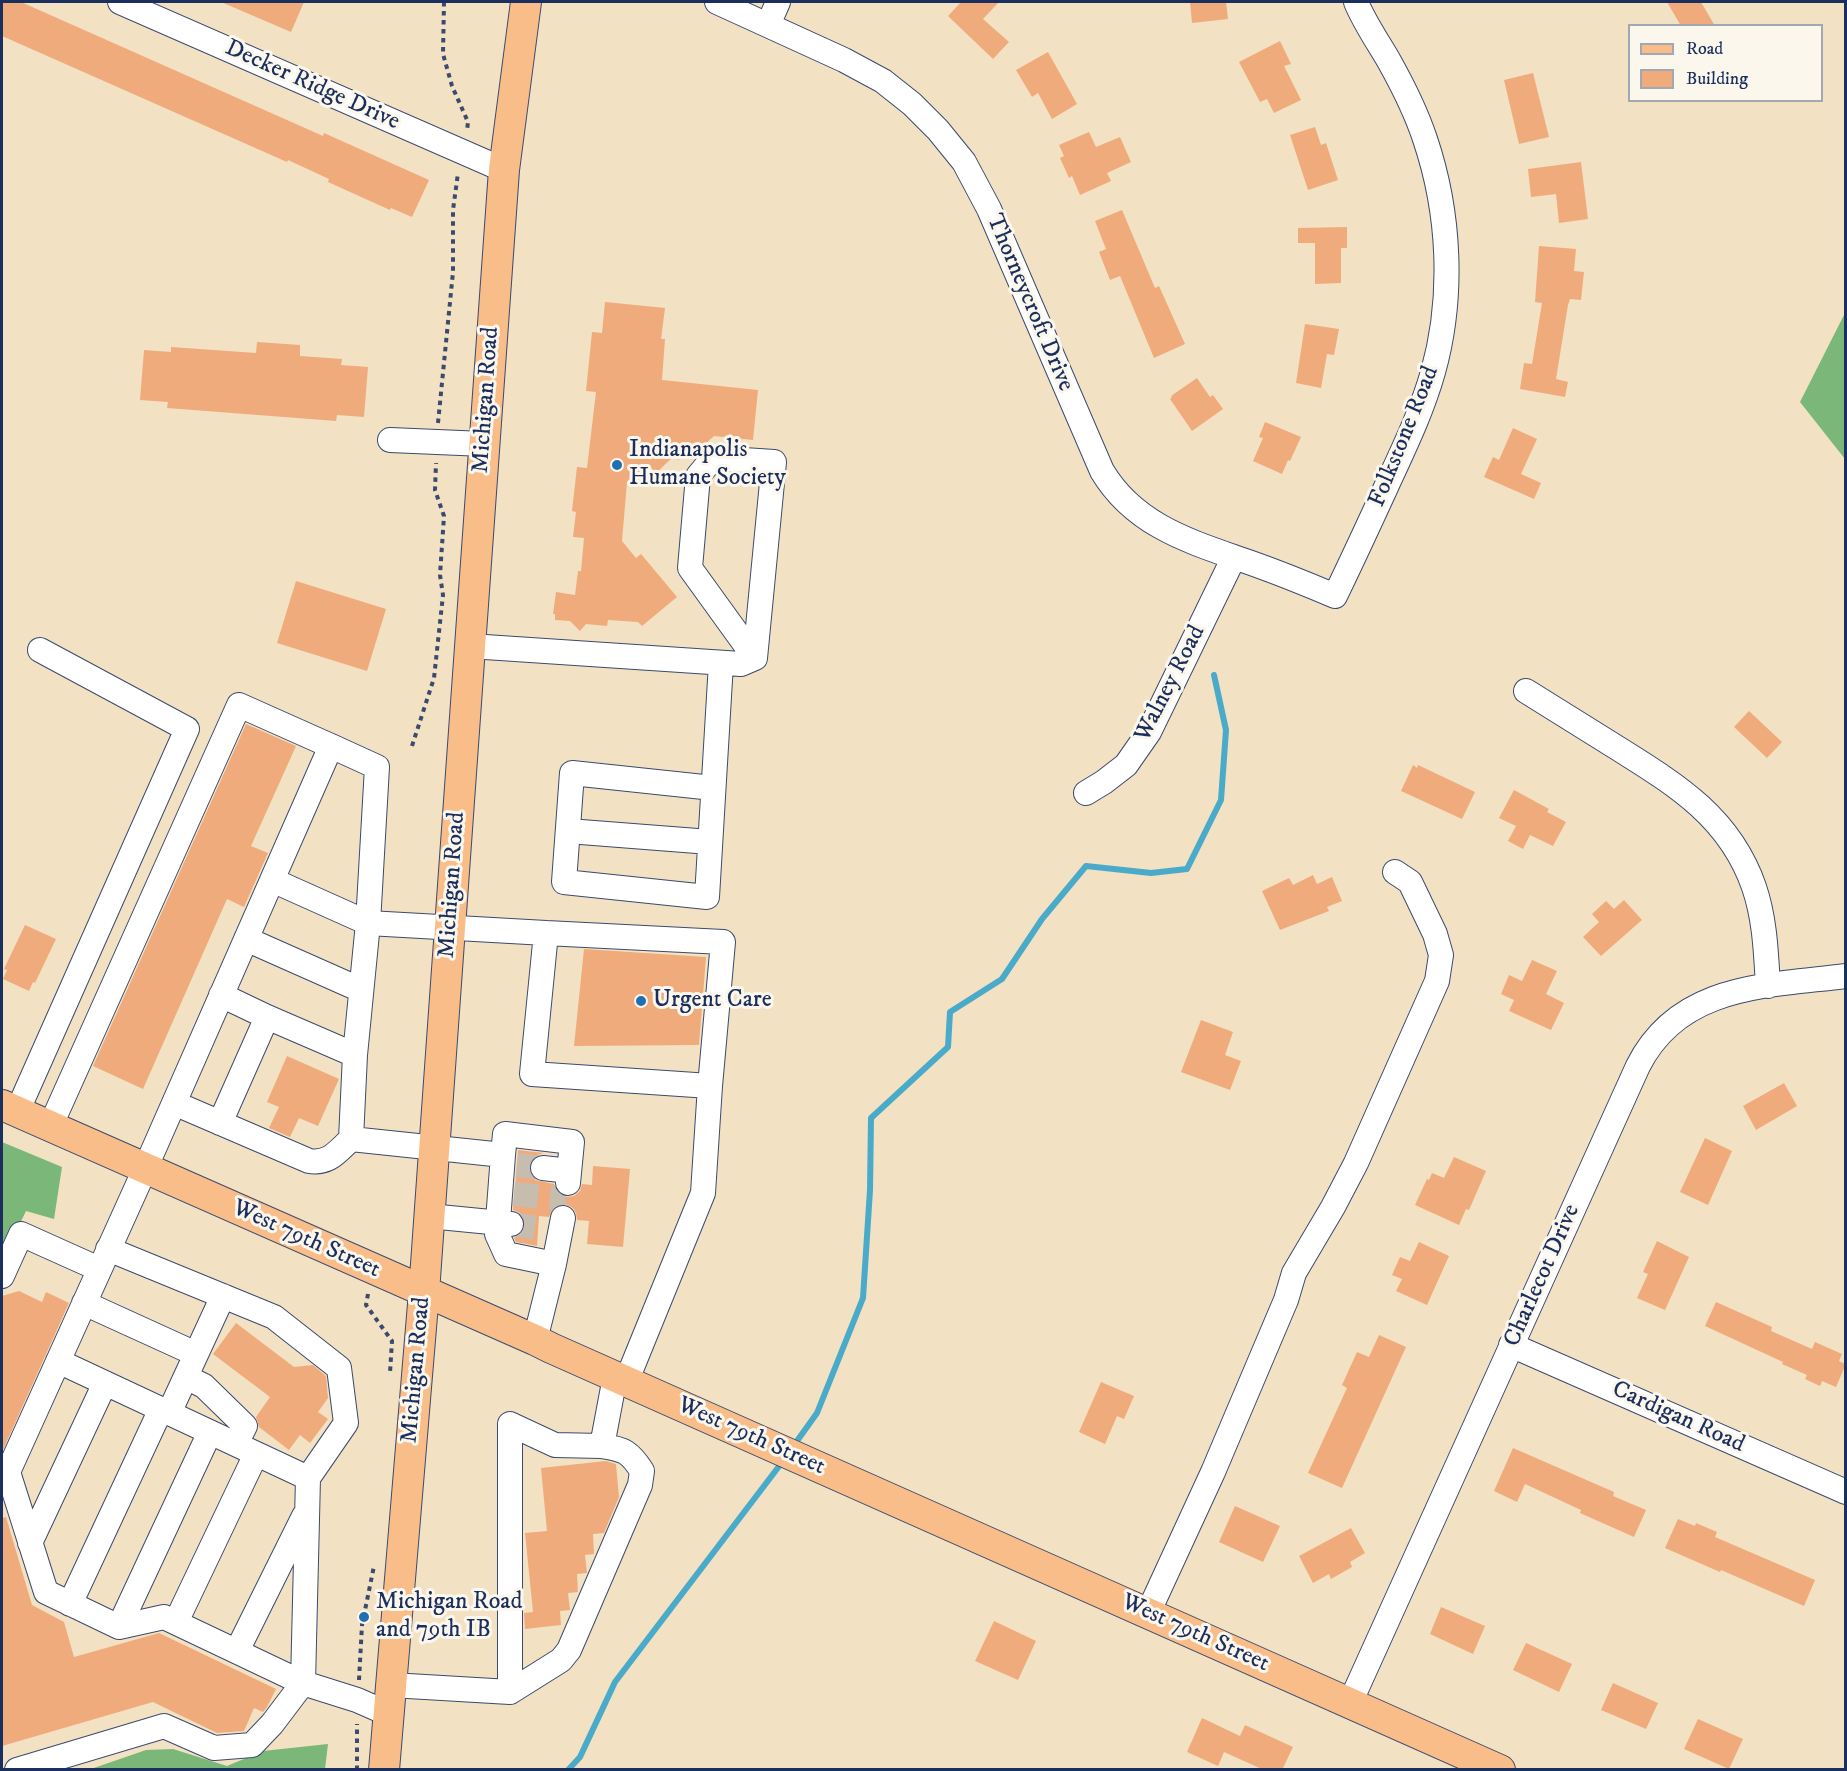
<!DOCTYPE html>
<style>
body{margin:0}
#map{position:relative;width:1847px;height:1771px;overflow:hidden;background:#f2e1c3;font-family:"IM FELL DW Pica",serif}
canvas{display:block}
.frame{position:absolute;inset:0;border:3px solid #1b2f5e;pointer-events:none}
.legend{position:absolute;left:1628px;top:24px;width:195px;height:78px;box-sizing:border-box;background:#fbf7ec;border:2px solid #a1a7b3;margin:0;padding:8px 10px;list-style:none;font-size:18px;color:#1b2f5e}
.legend li{display:flex;align-items:center;gap:12px;height:30px}
.legend b{width:30px;border:2px solid #a1a7b3}
</style>
<div id="map">
<canvas width="1847" height="1771"></canvas>
<div class="frame"></div>
<ul class="legend">
<li><b style="height:8px;background:#f8bd89"></b>Road</li>
<li><b style="height:16px;background:#f0ab7c"></b>Building</li>
</ul>
</div>
<script>
const context = document.querySelector('canvas').getContext('2d');
context.lineJoin = 'round';
function fill(path, color) {
  context.fillStyle = color;
  context.fill(path, 'evenodd');
}
function trace(path, color, width, dash) {
  context.strokeStyle = color;
  context.lineWidth = width;
  context.lineCap = dash ? 'butt' : 'round';
  context.setLineDash(dash || []);
  context.stroke(path);
}
function write(font, color, halo, rows, align = 'center') {
  context.font = font + ' "IM FELL DW Pica",serif';
  context.lineWidth = 6;
  context.setLineDash([]);
  context.textBaseline = 'middle';
  context.strokeStyle = halo;
  context.fillStyle = color;
  for (const [text, x, y, turn = 0] of rows) {
    context.save();
    context.translate(x, y);
    context.rotate((+turn || 0) * Math.PI / 180);
    context.textAlign = isNaN(turn) ? turn : align;
    if (halo) context.strokeText(text, 0, 0);
    context.fillText(text, 0, 0);
    context.restore();
  }
}
const forest = new Path2D(`
 M1845,313l1,146h-1l-45,-57z
 M2,1142l60,25 -8,52 -28,-8 -24,50z
 M328,1744l-3,25 -237,1 58,-20 27,-1 54,17 36,-15z`);
const stream = new Path2D(`
 M792,1448l25,-35 46,-115 7,-108 1,-72 77,-71 2,-35 52,-33 40,-60 44,-53 65,7 36,-4 34,-69 5,-70 -12,-55
 M568,1770l12,-13 35,-75 168,-221`);
const building = new Path2D(`
 M2,2h19l302,134 1,-3 105,47 -17,37 -21,-9 -1,2 -62,-28 1,-3 -41,-19 -1,2 -285,-126z
 M221,2h83l-13,30z
 M961,2h38l-16,17 26,23 -16,17 -45,-43z
 M1190,2h36l2,17 -36,4z
 M1667,2h34l14,24h-34z
 M1280,41l11,23 -7,2 17,34 -27,13 -7,-14 -7,3 -21,-40z
 M1048,52l29,52 -25,15 -14,-26 -6,4 -16,-27z
 M1533,73l16,64 -30,7 -15,-64z
 M1315,127l6,18 5,-2 12,37 -30,10 -18,-55z
 M1089,132l7,15 24,-10 11,25 -24,11 4,8 -31,14 -8,-19 -3,2 -9,-20 4,-2 -5,-11z
 M1581,162l7,57 -29,4 -3,-29 -25,3 -3,-28z
 M1122,210l33,78 4,-2 26,58 -31,14 -34,-82 -10,4 -11,-28 7,-3 -11,-28z
 M1347,227v21h-6v35l-26,1v-41h-17v-15z
 M1539,246l37,3 -2,22 10,1 -3,28 -11,-1 -2,6 -12,74 12,3 -3,15 -45,-8 4,-26 8,1 10,-61 -7,-1z
 M605,302l60,6 -4,31h4l-3,41 96,10 -5,50 -39,-4 -11,10 -4,-4 -21,18 -4,-4 -18,17 -8,-9 -21,18 -5,59 14,17 5,-4 36,43 -35,29 -4,-4 -30,-2 -1,6 -21,-2 -6,7 -10,-10 -15,-1v-6h-2l3,-22 19,3 3,-24h3l3,-33 -11,-1 3,-25 -4,-1 5,-44 10,1 9,-76 -10,-1 6,-59 10,1z
 M1305,324l34,5 -5,26 -7,-1 -6,34 -25,-5z
 M257,342l43,3v11l42,3 -1,6 27,2 -4,50 -27,-2 -1,6 -169,-13 1,-6 -28,-2 4,-50 27,2v-5l85,6z
 M1197,378l13,19 3,-2 10,14 -31,22 -22,-32 2,-2 -1,-1z
 M1265,422l36,15 -11,24 -2,-1 -6,14 -29,-13 10,-23 -4,-1z
 M1513,428l24,11 -16,35 20,9 -7,16 -50,-22 9,-20 6,3z
 M296,581l90,28 -19,62 -90,-28z
 M1749,711l33,31 -15,16 -33,-31z
 M246,724l50,22 -45,100 17,7 -24,54 -17,-8 -84,190 -50,-23z
 M1413,765l4,3 1,-3 57,27 -13,27 -61,-28z
 M1514,790l35,19 -2,3 19,10 -13,24 -23,-11 -7,14 -15,-8 8,-15 -17,-8z
 M1313,875l4,9 15,-7 10,24 -15,6 2,4 -49,19 -18,-39 27,-13 4,7z
 M1624,900l18,20 -41,36 -18,-19 16,-15 -7,-8 14,-13 8,8z
 M25,925l31,14 -21,44 -2,-1 -4,9 -26,-12 4,-9 -3,-1z
 M584,949l122,8 -7,88 -125,1z
 M1532,960l25,11 -11,23 18,9 -13,27 -42,-19 5,-11 -13,-6 8,-19 13,6z
 M1201,1020l32,12 -8,23 16,6 -11,29 -49,-18z
 M287,1056l52,23 -21,47 -19,-8 -9,19 -21,-9 10,-21 -12,-5z
 M1784,1083l13,23 -41,24 -13,-24z
 M1705,1138l27,13 -24,54 -28,-13z
 M518,1150l26,3 -7,2 -6,5 -2,7 1,7 5,6 19,4 5,10 7,3 8,-1 6,-5 2,-7 10,1 1,-19 37,3 -7,78 -36,-3 2,-23 -12,-1 -1,-7 -3,-5 -8,-4 -7,1 -5,3 -4,9 -10,-1 -2,30 -21,-4 -2,-4 8,-5 3,-8 -1,-7 -4,-5 -7,-3z
 M1454,1157l32,14 -17,39 -3,-1 -7,16 -44,-20 12,-26 2,1 3,-7 12,5z
 M1657,1241l32,16 -24,53 -28,-12 11,-24 -5,-2z
 M1419,1242l30,14 -22,49 -31,-14 6,-12 -10,-4 8,-18 10,4z
 M19,1291l23,11 4,-10 23,11 -67,149v-156z
 M1716,1302l56,25 -1,4 41,18 3,-7 27,12 -3,7 6,3v2l-9,21 -14,-6 -2,5 -15,-7 2,-4 -25,-11 1,-2 -78,-36z
 M236,1323l58,44 19,-2 13,11 2,22 -10,14 10,7 -18,24 -10,-8 -11,15 -30,-23 -3,-10 14,-20 -57,-43z
 M1379,1335l27,12 -64,141 -34,-15 39,-85 -5,-3 15,-33 12,5z
 M1101,1382l33,14 -10,23 -7,-3 -12,28 -26,-12z
 M1513,1448l101,44 -1,4 33,14 -12,27 -54,-24 1,-3 -56,-26 -8,18 -23,-11z
 M606,1461l10,3 3,33 -15,36 -11,1 1,20 -9,1 2,18 -10,1 1,18 -10,1 2,17 -10,1 1,14 -36,4 -1,-16 9,-1 -8,-79 22,-2 -6,-63z
 M1235,1506l45,20 -17,36 -44,-20z
 M6,1517l26,88 32,17 10,35 85,-24 117,56 -9,18 -4,5 -9,-4 -10,23 -27,2 -64,-31 -151,44v-228z
 M1678,1519l17,7 1,-3 21,9 -2,5 100,43 -11,26 -83,-36 -1,2 -55,-24z
 M1351,1528l14,25 -15,9 2,5 -21,12 -2,-5 -16,9 -14,-27z
 M1441,1607l44,19 -12,28 -43,-20z
 M994,1621l42,20 -18,39 -43,-19z
 M1526,1643l46,21 -13,28 -46,-22z
 M1613,1683l45,20 -12,26 -45,-19z
 M1202,1718l38,18 5,-11 48,22 -11,23h-18l-40,-18 -6,14 -31,-14z
 M1698,1719l45,20 -14,30 -45,-20z`);
const minorTunnel = new Path2D(`
 M517,1165l26,3
 M514,1194l52,5
 M511,1224l27,4`);
const path = new Path2D(`
 M444,2l-1,52 9,32 16,36 -1,9
 M438,423l15,-151v-62l5,-37
 M412,746l22,-68 9,-83 -3,-20 4,-59 -9,-26 1,-27
 M368,1294l-2,11 26,36 -2,32
 M359,1680l3,-55 12,-59
 M357,1770v-46`);
const minor = new Path2D(`
 M120,2l384,168
 M717,2l127,58 39,21 29,23 26,26 26,32 25,47 113,262c34,57 93,72 152,93 28,10 55,21 81,32 18,-37 35,-74 52,-111 17,-37 35,-74 46,-113 21,-75 17,-159 -8,-233 -9,-27 -22,-53 -36,-78 -11,-19 -25,-39 -33,-59
 M768,25l10,-23
 M390,440l94,4
 M470,646l271,18 14,-6 19,-196 -61,-4 -15,18 -8,92 65,90
 M1526,691c31,19 62,39 93,58 59,37 111,69 135,138 11,32 12,66 14,99
 M713,788l-141,-15 -8,109 143,15 14,-234
 M1086,793l18,-11 22,-17 23,-33 85,-175
 M568,831l142,11
 M546,933l177,9 -13,144
 M246,939l115,51
 M221,995l46,22
 M174,1103l135,58c20,3 28,-9 42,-22l4,-84
 M17,1112l170,-383 -147,-79
 M220,1123l47,-106 88,38 13,-132 -96,-43
 M50,1127l189,-422 92,41
 M351,1139l152,16 -6,79 9,20 48,10 -19,76
 M503,1155l2,-21 67,8 -4,41
 M543,1168l26,3
 M429,1216l82,8
 M554,1264l9,-46
 M2,1276l19,-42 78,35
 M84,1303l112,51
 M1511,1345l335,147
 M58,1361l250,117
 M186,1377l18,9 41,40 -9,18
 M169,1413l54,-117
 M30,1543l75,-160
 M70,1604l91,-195
 M1148,1613l65,-141 73,-172 8,-27 39,-66 23,-44 81,-182 4,-26 -6,-21 -25,-52 -15,-10
 M176,1622l80,-168
 M119,1627l91,-195
 M237,1651l67,-135
 M391,1685l119,7v-268l45,21 47,1 13,-69
 M510,1692l51,-32 8,-10 71,-165 2,-14c-12,-19 -18,-22 -40,-25
 M1350,1703l288,-637c41,-82 129,-80 208,-90
 M389,1714l-32,-14 -54,-17 -139,-66 -45,10 -73,-35 -38,-120 137,-303 186,-423 46,21 -9,156 178,10 -14,141 178,12 -7,107 -77,189
 M17,1770l147,-44 50,22 38,-3 20,-21 31,-41 5,-205 38,-55 -7,-55 -65,-51 -166,-68`);
const major = new Path2D(`
 M2,1105l533,235 16,8 949,422
 M384,1770l40,-478 80,-1122 22,-168`);
const markers = [
 [617,465,6,"#1f6fb2"],
 [641,1001,6,"#1f6fb2"],
 [364,1617,6,"#1f6fb2"]
];
const streetNames = [
 ["Decker Ridge Drive",312,86,24],
 ["Thorneycroft Drive",1029,303,67],
 ["Michigan Road",487,400,-86],
 ["Folkstone Road",1405,437,-68],
 ["Walney Road",1171,684,-63],
 ["Michigan Road",453,885,-86],
 ["West 79th Street",306,1240,24],
 ["Charlecot Drive",1543,1276,-66],
 ["Michigan Road",417,1370,-85],
 ["Cardigan Road",1678,1418,24],
 ["West 79th Street",751,1437,24],
 ["West 79th Street",1195,1634,24]
];
const poiNames = [
 ["Indianapolis",629,451],
 ["Humane Society",629,479],
 ["Urgent Care",653,1001],
 ["Michigan Road",376,1603],
 ["and 79th IB",376,1631]
];
fill(forest, '#7ab778');
trace(stream, '#4aaac9', 6);
fill(building, '#f0ab7c');
trace(minorTunnel, '#c7bdaf', 24, [24, 12]);
trace(minor, '#3b4a6d', 26);
trace(major, '#3b4a6d', 32);
trace(path, '#3b4a6d', 4, [4.5, 4.5]);
trace(minor, '#fff', 24);
trace(major, '#f8bd89', 30);
for (const [x, y, r, color] of markers) {
  const dot = new Path2D();
  dot.arc(x, y, r, 0, 2 * Math.PI);
  context.fillStyle = color;
  context.fill(dot);
  trace(dot, '#fbf7ec', 2);
}
write('24px', '#1b2f5e', '#fbf7ec', streetNames);
write('24px', '#1b2f5e', '#fbf7ec', poiNames, 'left');
</script>
